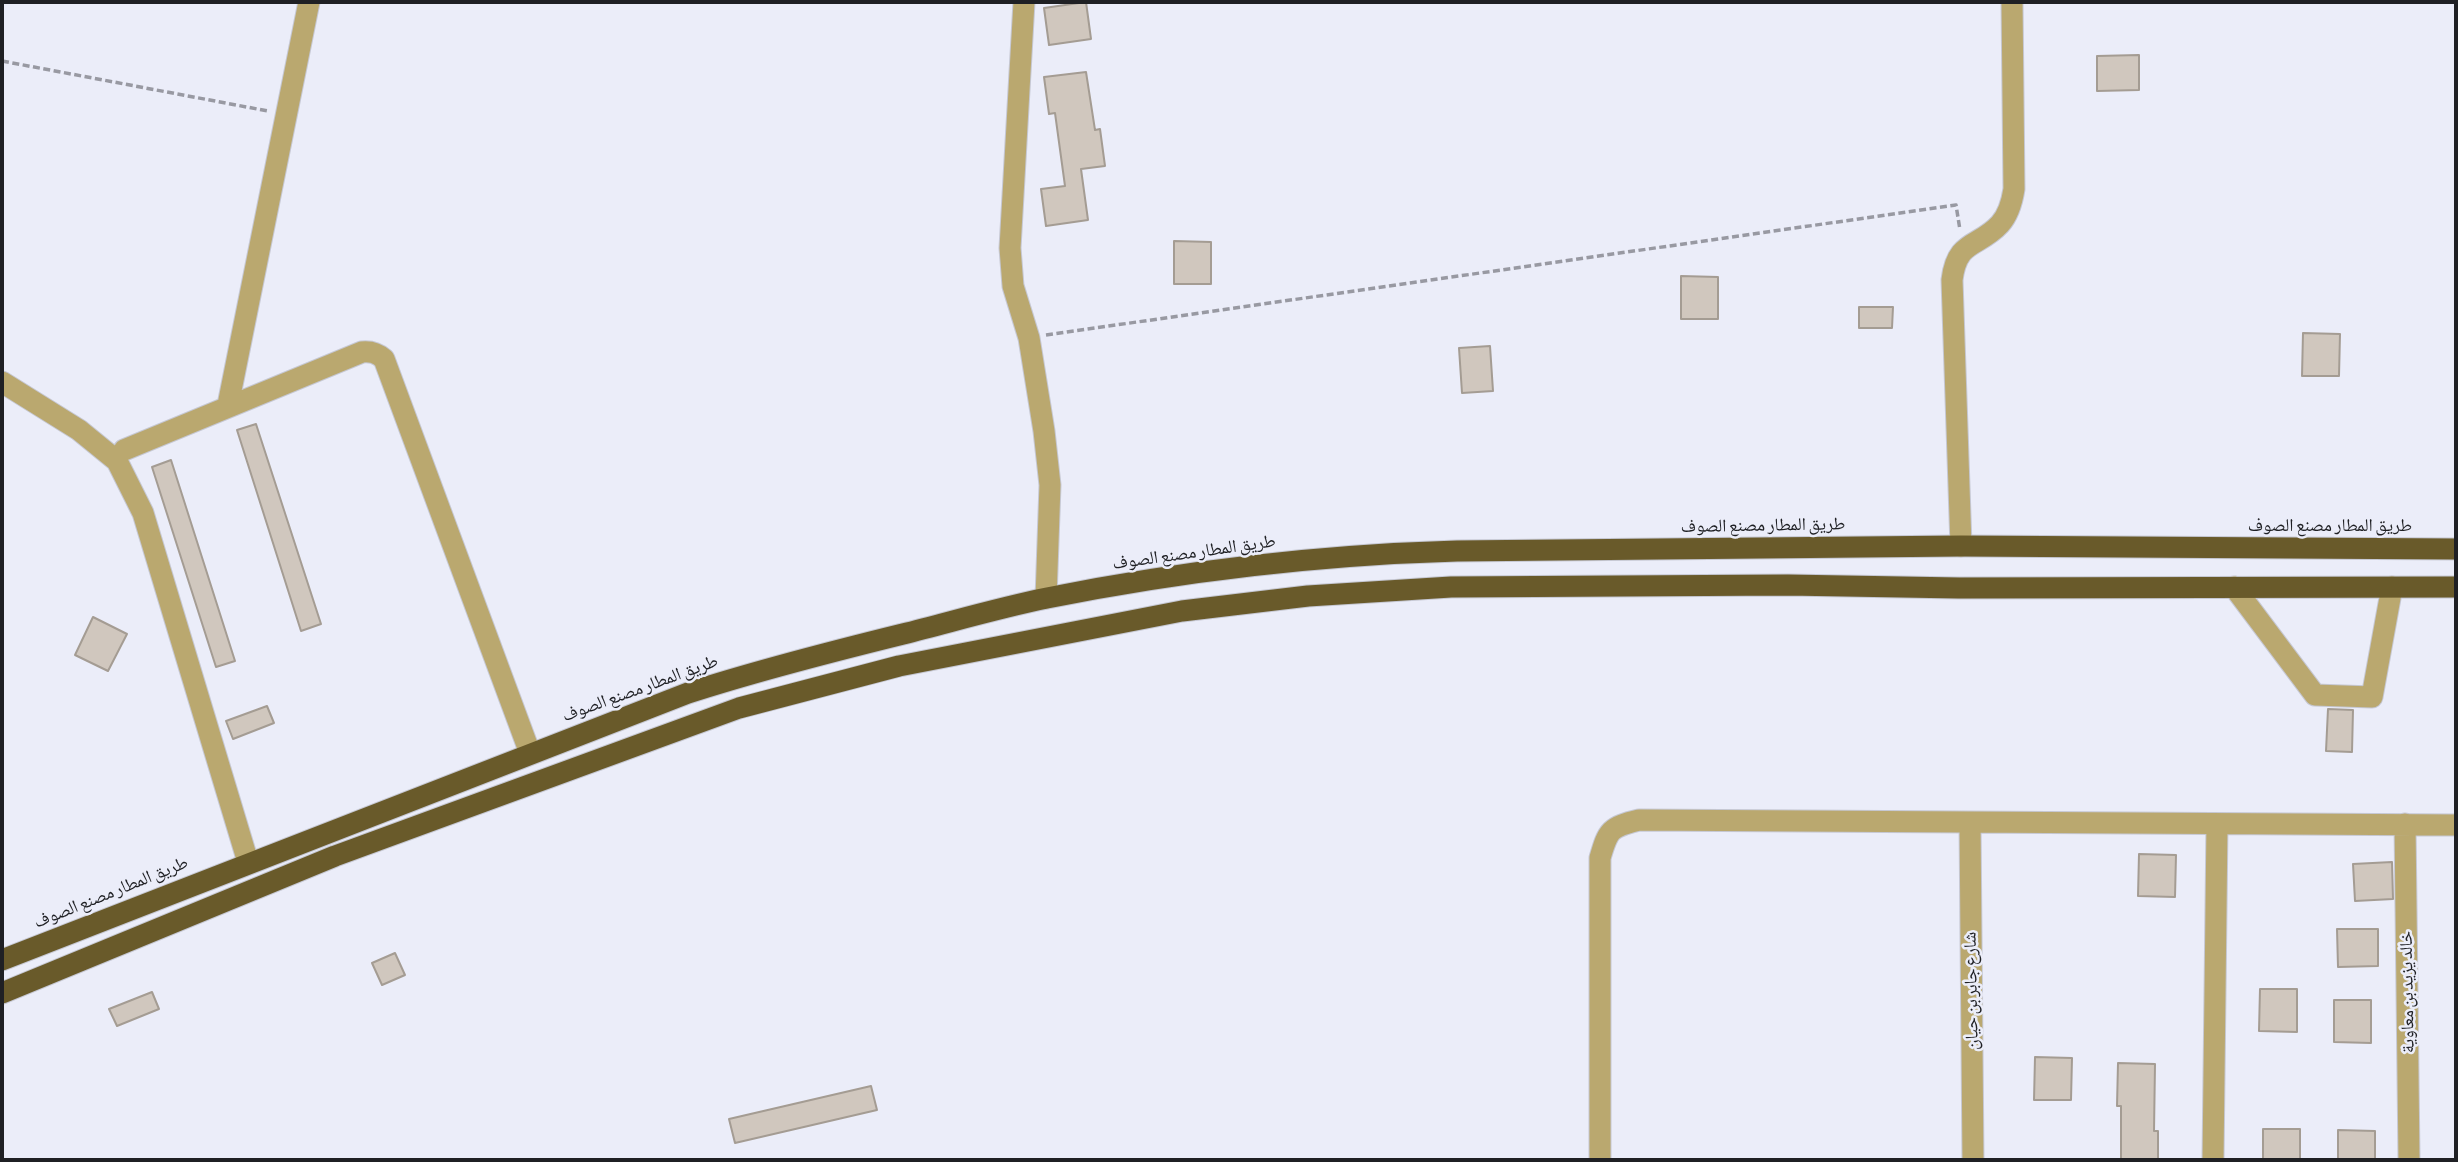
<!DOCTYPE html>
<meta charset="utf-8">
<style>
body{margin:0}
#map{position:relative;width:2458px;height:1162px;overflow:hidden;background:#ebedf9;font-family:"Asap Condensed",sans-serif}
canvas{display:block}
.frame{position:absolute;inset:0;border:4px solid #1f2024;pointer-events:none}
</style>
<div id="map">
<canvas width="2458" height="1162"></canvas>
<div class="frame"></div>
</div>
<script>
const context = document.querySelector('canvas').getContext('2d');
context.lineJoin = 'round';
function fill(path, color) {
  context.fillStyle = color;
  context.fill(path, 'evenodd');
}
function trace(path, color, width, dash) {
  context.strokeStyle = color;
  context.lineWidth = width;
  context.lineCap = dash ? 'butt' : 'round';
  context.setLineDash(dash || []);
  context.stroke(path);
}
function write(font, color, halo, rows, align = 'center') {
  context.font = font + ' "Asap Condensed","Noto Naskh Arabic",sans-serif';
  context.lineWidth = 5;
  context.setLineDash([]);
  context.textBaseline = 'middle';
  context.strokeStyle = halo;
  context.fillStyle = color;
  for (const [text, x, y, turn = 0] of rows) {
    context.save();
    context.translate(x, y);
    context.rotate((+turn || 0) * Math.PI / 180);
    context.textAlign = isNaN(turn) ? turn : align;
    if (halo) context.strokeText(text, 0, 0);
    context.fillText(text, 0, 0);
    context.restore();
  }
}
const building = new Path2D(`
 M1086,2l5,37 -42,6 -5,-37z
 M2139,55v35l-42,1v-35z
 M1086,72l9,58 5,-1 5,37 -24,3 7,51 -42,6 -5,-37 24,-3 -10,-73 -6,1 -5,-37z
 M1174,241l37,1v42h-37z
 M1681,276l37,1v42h-37z
 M1859,307h34l-1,21h-33z
 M2303,333l37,1 -1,42h-37z
 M1490,346l3,45 -31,2 -3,-45z
 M256,424l65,200 -20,7 -64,-201z
 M171,460l64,201 -19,6 -64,-200z
 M93,617l34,17 -19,37 -33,-16z
 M267,706l7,17 -41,16 -7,-18z
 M2328,709l25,1 -1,42 -26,-1z
 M2139,854l37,1 -1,42 -37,-1z
 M2392,862l1,37 -38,2 -2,-37z
 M2337,929h41v37l-40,1z
 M395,953l10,22 -23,10 -10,-22z
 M2260,989h37v43l-38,-1z
 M152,992l7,17 -42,17 -8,-17z
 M2334,1000h37v43l-37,-1z
 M2035,1057l37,1 -1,42h-37z
 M2118,1063l37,1 -1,67h4v29h-37v-54h-4z
 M871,1086l6,24 -142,33 -6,-24z
 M2263,1129h37v31h-37z
 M2338,1130l37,1v29h-37z`);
const path = new Path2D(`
 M2,61l266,50
 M1046,335l910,-130 4,25`);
const minor = new Path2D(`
 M1024,2l-14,246 3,38 16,52 15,93 6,54 -4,113
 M2,382l77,48 38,31 26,52 105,349
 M228,405l81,-403
 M124,450l238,-98c9,-1 15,1 22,7l146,394
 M1961,546l-9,-266c5,-41 26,-32 48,-56 9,-10 12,-22 14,-35l-2,-187
 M2234,587l81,108 57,2 20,-110
 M1970,823l3,337
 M2405,824l4,336
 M1600,1160v-302c8,-28 10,-31 39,-38l817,5
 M2213,1160l4,-336`);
const highway = new Path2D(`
 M2,960l686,-267c71,-23 142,-41 215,-59 48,-12 95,-26 144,-36 135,-27 272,-43 410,-47l504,-5 495,3
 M2,993l333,-137 404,-148 160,-42 283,-55 126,-15 143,-9 337,-2 171,3 497,-1`);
const streetNames = [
 ["طريق المطار مصنع الصوف",1763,525,-1],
 ["طريق المطار مصنع الصوف",2330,525],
 ["طريق المطار مصنع الصوف",1194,552,-8],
 ["طريق المطار مصنع الصوف",640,688,-20],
 ["طريق المطار مصنع الصوف",111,892,-22],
 ["شارع جابر بن حيان",1971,991,-91],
 ["خالد يزيد بن معاوية",2407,992,-91]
];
fill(building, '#d0c7be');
trace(building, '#a49c93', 2);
trace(minor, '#c6c8d3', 23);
trace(highway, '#c6c8d3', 23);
trace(path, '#9899a2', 3.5, [7, 3.5]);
trace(minor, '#baa86f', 21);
trace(highway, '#695a2a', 21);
write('18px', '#1f2024', '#ebedf9', streetNames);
</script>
